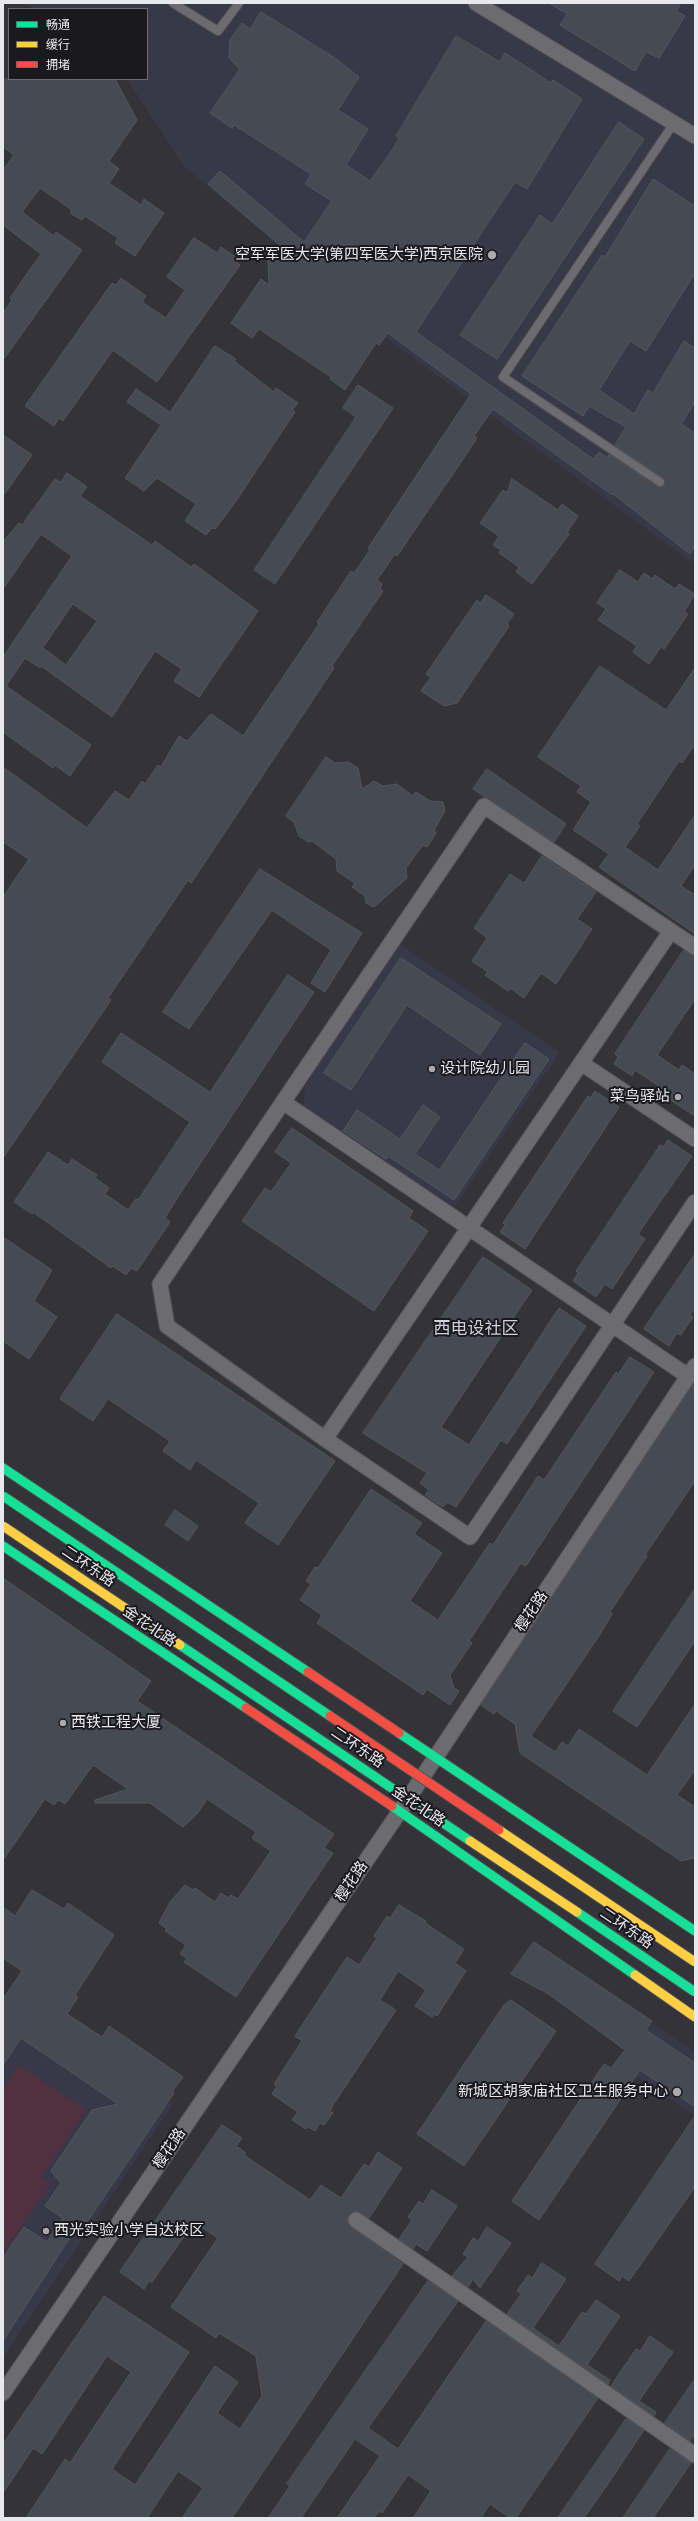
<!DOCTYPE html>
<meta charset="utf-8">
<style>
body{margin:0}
#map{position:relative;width:698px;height:2521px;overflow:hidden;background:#333339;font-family:"Titillium Web","Noto Sans SC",sans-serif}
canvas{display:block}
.frame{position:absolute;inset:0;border:4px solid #e8e8ef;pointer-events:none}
.legend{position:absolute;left:8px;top:8px;width:140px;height:72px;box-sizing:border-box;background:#19191e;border:1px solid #6c6c72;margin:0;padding:5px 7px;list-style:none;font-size:12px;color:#e8e8ef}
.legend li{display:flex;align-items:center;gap:8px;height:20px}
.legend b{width:20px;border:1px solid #6c6c72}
</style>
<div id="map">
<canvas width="698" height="2521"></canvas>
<div class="frame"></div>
<ul class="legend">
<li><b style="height:5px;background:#16e098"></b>畅通</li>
<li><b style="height:5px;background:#ffcf43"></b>缓行</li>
<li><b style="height:5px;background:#f24e42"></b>拥堵</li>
</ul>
</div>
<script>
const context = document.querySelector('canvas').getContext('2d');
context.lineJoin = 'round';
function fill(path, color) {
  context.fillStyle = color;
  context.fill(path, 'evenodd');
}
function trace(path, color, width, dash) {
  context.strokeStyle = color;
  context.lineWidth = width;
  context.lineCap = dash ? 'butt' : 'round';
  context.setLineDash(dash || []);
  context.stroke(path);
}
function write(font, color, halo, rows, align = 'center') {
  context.font = font + ' "Titillium Web","Noto Sans SC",sans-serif';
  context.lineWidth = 4;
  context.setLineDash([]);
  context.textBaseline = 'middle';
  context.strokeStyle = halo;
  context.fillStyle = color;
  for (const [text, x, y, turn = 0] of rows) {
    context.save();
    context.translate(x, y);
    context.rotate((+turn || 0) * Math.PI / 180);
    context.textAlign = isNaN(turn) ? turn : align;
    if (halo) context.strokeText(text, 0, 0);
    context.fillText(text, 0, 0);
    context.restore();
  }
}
const built = new Path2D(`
 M24,3h671v558h-5l-297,-218 -209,-177 -57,-87h20v-70h-113z
 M398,943l162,109 -108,158 -149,-100 2,-24z
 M3,1996l170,108 -170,254z
 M652,2023l43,29v64l-73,-49z`);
const green = new Path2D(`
 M19,2065l67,45 -45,67 9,7 -47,69v-164z`);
const building = new Path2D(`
 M549,3h132l-5,8 9,5 -26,42 -13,-6 -11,19 -75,-46 7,-11z
 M261,12l74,46 24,19 -21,33 30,19 -22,36 24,16 25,-35 4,-8 -3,-2 60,-100 44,26 5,-9 46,30 2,-3 29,19 -55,90 -12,-7 -99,150 177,127 6,-7 8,6 2,-3 50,32 6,-2 -2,-7 -48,-33 11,-18 -37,-21 -6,10 -61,-40 80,-121 3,2 48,-78 42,27v67l-49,78 -16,-10 -31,49 35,24 14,-24 5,3 31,-52 11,7v54l-14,22 14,9v113l-5,8 -77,-60 -1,1 -119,-86 -19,27 3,2 -18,27 -62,91 -2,-2 -18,26 5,4 -2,4 3,3 -51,75 2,2 -143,215 -3,-3 -80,118 3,2 -108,158v-261l26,-38 -26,-17v-75l84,61 28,-37 14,9 13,-19 3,3 13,-19 3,2 18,-31 8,5 24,-27 32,22 76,-112 -2,-2 34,-51 3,2 16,-23 -2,-2 103,-154 -83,-61 -9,12 -3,-2 -31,47 -15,-11 1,-2 -72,-48 -7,9 -21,-15 30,-44 8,6 -1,-24 12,-16 -72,-61 12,-13 84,71 28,-41 -27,-17 6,-10 -77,-49 -2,3 -22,-15 30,-44 -11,-11 1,-18 12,-17 8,6z
 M3,79h112l22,41 -28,41 10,8 -10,14 32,22 3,-6 20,14 -29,43 -20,-13 3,-5 -33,-22 -3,4 -12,-7 2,-3 -32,-22 -18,24 32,24 2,-4 26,18 -79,110v-47l9,-13 -2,-2 31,-44 -38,-29v-55l11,-15 -11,-8z
 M619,122l25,17 -147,220 -37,-24 80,-120 12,9z
 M194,238l23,15 4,-6 16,11 -2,3 5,4 -83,117 -44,-32 -50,71 -4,-3 -5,8 -29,-20 87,-123 4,2 5,-7 25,18 -4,6 24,16 19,-28 -18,-13z
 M215,346l21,13 -2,2 40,31 2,-4 22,15 -6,7 3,2 -61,92 -19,25 -3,-1 -6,7 -21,-14 11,-17 -39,-26 -13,13 -19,-13 36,-53 -34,-23 9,-13 34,23z
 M358,385l35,23 -118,176 -21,-14 102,-153 -13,-9z
 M3,435l29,20 -29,41z
 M67,473l20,14 -7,9 72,49 3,-4 36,26 3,-3 64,47 -59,86 -25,-16 8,-12 -27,-18 -43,66 -71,-51 -1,2 -15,-10 -19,28 85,59 -21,31 -15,-11 -2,3 -50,-36v-75l69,-101 -31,-22 -38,55v-47l16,-19 3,2 33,-46 6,3zM73,604l24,17 -31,44 -23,-17z
 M512,479l46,31 4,-6 16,12 -11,17 2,1 -37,50 -16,-12 3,-5 -20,-14 2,-3 -8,-5 6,-9 -19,-13 23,-33 4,3z
 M620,570l18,12 6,-9 8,6 3,-4 20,14 4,-5 16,10 -11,18 4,2 -24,35 -3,-2 -12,17 -16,-12 4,-6 -39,-26 8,-11 -9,-6z
 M486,595l28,19 -7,10 2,2 -52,77 -13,3 -23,-15 10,-14 -5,-3 51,-74 3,3z
 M600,666l66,44 29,-42v76l-13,19 -3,-2 -42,63 3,2 -15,21 33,23 37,-55v50l-14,21 14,9v39l-96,-67 10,-13 -36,-24 18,-28 -14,-10 4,-6 -43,-29z
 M326,757l9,6 14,-1 9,6 4,21 12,-8 9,5 14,-2 16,12 3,-4 14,9 13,1 2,9 -11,19 2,3 -9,14 -4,-2 -17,23 1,10 -33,29 -8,-4 -1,-7 -13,-9 3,-4 -18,-12 -1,-12 -24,-18 -4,1 -9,-6 -5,-14 -8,-6z
 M487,769l79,55 -12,18 -81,-53z
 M542,856l54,36 -19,27 15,10 -36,55 -15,-11 -17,25 -14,-10 -2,3 -23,-16 3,-3 -16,-11 15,-23 -13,-10 36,-54 14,9z
 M260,869l102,64 -37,59 -14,-9 20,-33 -59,-40 -83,119 -26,-17z
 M684,950l11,6v43l-38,56 22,15 3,-5 13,9v42l-31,-20 2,-3 -6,-6 -25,-17 -3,6 -18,-12 4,-7 -3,-3z
 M401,958l100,66 -21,31 -73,-50 -56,85 -27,-17z
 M288,975l26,17 -138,208 -11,18 5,4 -33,49 -6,-3 -5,7 -13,-9 -2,2 -78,-56 -1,2 -18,-12 34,-50 20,13 4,-6 25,16 -2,3 14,10 -4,6 23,16 8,-11 2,1 52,-78 -88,-60 19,-29 89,59z
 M525,1043l24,16 -95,141 -66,-44 -2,3 -43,-28 14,-21 43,29 23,-34 17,12 -25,37 24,16z
 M595,1091l24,16 -94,142 -25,-17 5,-7 -2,-2 85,-127 2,2z
 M292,1128l121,83 -4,7 19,13 -54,80 -132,-90 23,-33 6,4 20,-29 -16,-11z
 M668,1140l24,16 -54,78 7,5 -33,50 -7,-5 -9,13 -23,-16 5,-8 -2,-2 84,-126 3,2z
 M3,1237l49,33 -18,31 23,16 -28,42 -26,-18z
 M695,1254v53l-5,8 3,2 -12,18 -4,-2 -8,13 -25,-17z
 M483,1257l49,33 -91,137 28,18 90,-137 27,18 -79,118 -6,-4 -45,67 -9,-5 -4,5 -18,-12 4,-5 -9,-7 7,-10 -64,-40z
 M117,1314l218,147 -57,84 -33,-22 14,-20 -63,-43 -6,10 -27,-19 7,-10 -62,-42 -15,22 -33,-22z
 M630,1357l24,15 -128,194 -5,-3 -52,78 3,2 -22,32 4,13 5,3 -9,14 -23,-16 -4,6 -106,-72 5,-8 -22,-15 11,-16 -5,-3 9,-14 3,1 53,-79 51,34 -8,11 28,19 -32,48 28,19 52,-77 3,2 45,-69 6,4 72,-108 2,2z
 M695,1382v99l-50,74 2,1 -37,56 2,2 -13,22 -68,100 24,16 7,-10 6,4 11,-17 68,46 48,-71v66l-18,25 18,12v51l-14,3 -161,-108 -5,-29 -19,-13 -2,3 -13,-9z
 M175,1510l23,16 -10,15 -23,-16z
 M3,1578l148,103 -14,20 197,133 -10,14 9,5 -97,144 -52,-35 3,-4 -7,-4 6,-9 -21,-14 2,-2 -8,-6 11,-21 15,-17 8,5 2,-2 20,14 6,-9 7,5 3,-3 7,4 33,-48 -19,-13 4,-6 -49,-33 -10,15 -14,13 -33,-24h-55v-3l33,-11 -35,-24 -28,39 -7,-4 -4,5 -9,-6 -42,61z
 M695,1589v52l-58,86 -24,-16z
 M32,1890l32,19 4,-6 46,32 -39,60 3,2 -11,17 35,23 7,-11 74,51 -11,15 2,1 -91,135 -5,-3 -75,116v-83l21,-31 23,15 16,-24 -18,-12 16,-23 -10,-12 41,-61 26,-6 -97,-66 -18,27v-66l19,-28 -19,-13v-51l12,9z
 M399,1905l27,16 -1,2 39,26 -9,14 11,8 -29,45 -2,-2 -3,3 -17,-11 11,-16 -28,-19 -18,29 16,10 -63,95 -3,6 3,2 -9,12 -4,-2 -5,8 -8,-5 -1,3 -14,-9 6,-8 -26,-18 5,-8 -3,-2 28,-43 -7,-5 52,-79 12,8 18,-27 -3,-2 13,-20 3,2z
 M534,1942l118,79 -6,9 49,33v44l-55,-37 -101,150 -27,-19 92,-137 7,4 14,-18 -78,-57 -36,-19z
 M511,2000l45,31 -92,135 -47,-32 87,-129z
 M695,2116v71l-66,94 -7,-5 -3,5 -24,-17z
 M222,2125l20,13 -6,8 10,7 -2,2 66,45 11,-15 20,13 23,-34 5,3 9,-15 24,16 -33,50 -13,-7 -7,4 -2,5 4,7 52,37 -171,254h-50l21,-30 -25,-17 -31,47h-121l39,-59 5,4 61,-91 -24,-16 -65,98 -9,-6 -30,45v-49l101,-148 85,56 -77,117 23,16 80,-119 23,16 -21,31 23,16 22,-33 -6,-40 -37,-23 -3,5 -45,-31 47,-69 -24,-16 -42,60 -3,-1 -5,8 -24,-17z
 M432,2190l25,16 -30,45 -11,-7 -3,5 -14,-10 13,-19 -4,-3 11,-16 4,3z
 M487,2227l24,16 -31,45 -7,-9 -5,8 -16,-11 16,-19 -5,-3 10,-16 5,3z
 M542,2263l24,16 -33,49 26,18 23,-34 4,2 10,-14 24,16 -33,49 23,15 -2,4 -101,-70 14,-20 -4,-3 11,-16 4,3z
 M428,2281l30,20 -90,127 30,21 88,-128 112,77 -18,26 -64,94h-6l-20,-14 -9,14h-68l18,-27 -23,-16 -26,38 -3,-2 -5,7h-37l43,-62 -25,-17 -54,79h-33l22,-32 -3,-2z
 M650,2336l23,16 -34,49 17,11 -2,4 -43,-30 25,-37 4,2z
 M695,2379v54l-5,8 -25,-18z
 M627,2418l17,12 -34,51 -26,37h-26z
 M670,2449l21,14 -38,55h-30z`);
const lane = new Path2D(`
 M173,3l45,28 21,-28
 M660,482l-157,-105 171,-254`);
const street = new Path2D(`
 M476,3l219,133
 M671,931l-346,508 145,98 225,-335
 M581,1063l114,76
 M283,1102l-123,182 7,42 158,113
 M688,1376l-405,-274 201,-296 211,141
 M356,2220l339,235
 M3,2393l397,-582 295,-445`);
const fast = new Path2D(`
 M3,1468l305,204
 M3,1546l243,162
 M399,1733l296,198
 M392,1806l243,169`);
const slow = new Path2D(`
 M635,1975l60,42`);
const jam = new Path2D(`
 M308,1672l91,61
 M246,1708l146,98`);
const fastBridge = new Path2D(`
 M3,1496l327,220
 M180,1645l290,196
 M577,1912l118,80`);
const slowBridge = new Path2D(`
 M3,1526l177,119
 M499,1830l196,132
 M470,1841l107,71`);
const jamBridge = new Path2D(`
 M330,1716l169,114`);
const markers = [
 [492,255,5,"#a9a9af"],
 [432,1069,4,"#a9a9af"],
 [678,1097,4,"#a9a9af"],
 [63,1723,4,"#a9a9af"],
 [677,2092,5,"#a9a9af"],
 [46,2231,4,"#a9a9af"]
];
const poiNames = [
 ["空军军医大学(第四军医大学)西京医院",483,255],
 ["设计院幼儿园",440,1069,"left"],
 ["菜鸟驿站",670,1097],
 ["西铁工程大厦",71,1723,"left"],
 ["新城区胡家庙社区卫生服务中心",668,2092],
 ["西光实验小学自达校区",54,2231,"left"]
];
const streetNames = [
 ["二环东路",88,1567,34],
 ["樱花路",532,1612,-56],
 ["金花北路",149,1627,34],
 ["二环东路",357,1748,34],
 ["金花北路",418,1807,34],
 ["樱花路",352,1882,-56],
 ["二环东路",626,1929,34],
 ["樱花路",170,2149,-56]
];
const quarterNames = [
 ["西电设社区",476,1330]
];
fill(built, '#393848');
fill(green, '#50313f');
fill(building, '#454a53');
trace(building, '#55565b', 1);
trace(lane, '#515156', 10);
trace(street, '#515156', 17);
trace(fast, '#515156', 11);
trace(slow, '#515156', 11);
trace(jam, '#515156', 11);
trace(lane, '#6c6c70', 8);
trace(street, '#6c6c70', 15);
trace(fast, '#16e098', 9);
trace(slow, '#ffcf43', 9);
trace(jam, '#f24e42', 9);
trace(fastBridge, '#515156', 11, []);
trace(slowBridge, '#515156', 11, []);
trace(jamBridge, '#515156', 11, []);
trace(fastBridge, '#16e098', 9);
trace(slowBridge, '#ffcf43', 9);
trace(jamBridge, '#f24e42', 9);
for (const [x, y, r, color] of markers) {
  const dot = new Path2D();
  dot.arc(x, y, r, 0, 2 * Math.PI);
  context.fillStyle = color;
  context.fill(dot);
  trace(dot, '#19191e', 1.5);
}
write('15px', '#e8e8ef', '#19191e', poiNames, 'right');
write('15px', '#e8e8ef', '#19191e', streetNames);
write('17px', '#d1d0de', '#19191e', quarterNames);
</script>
